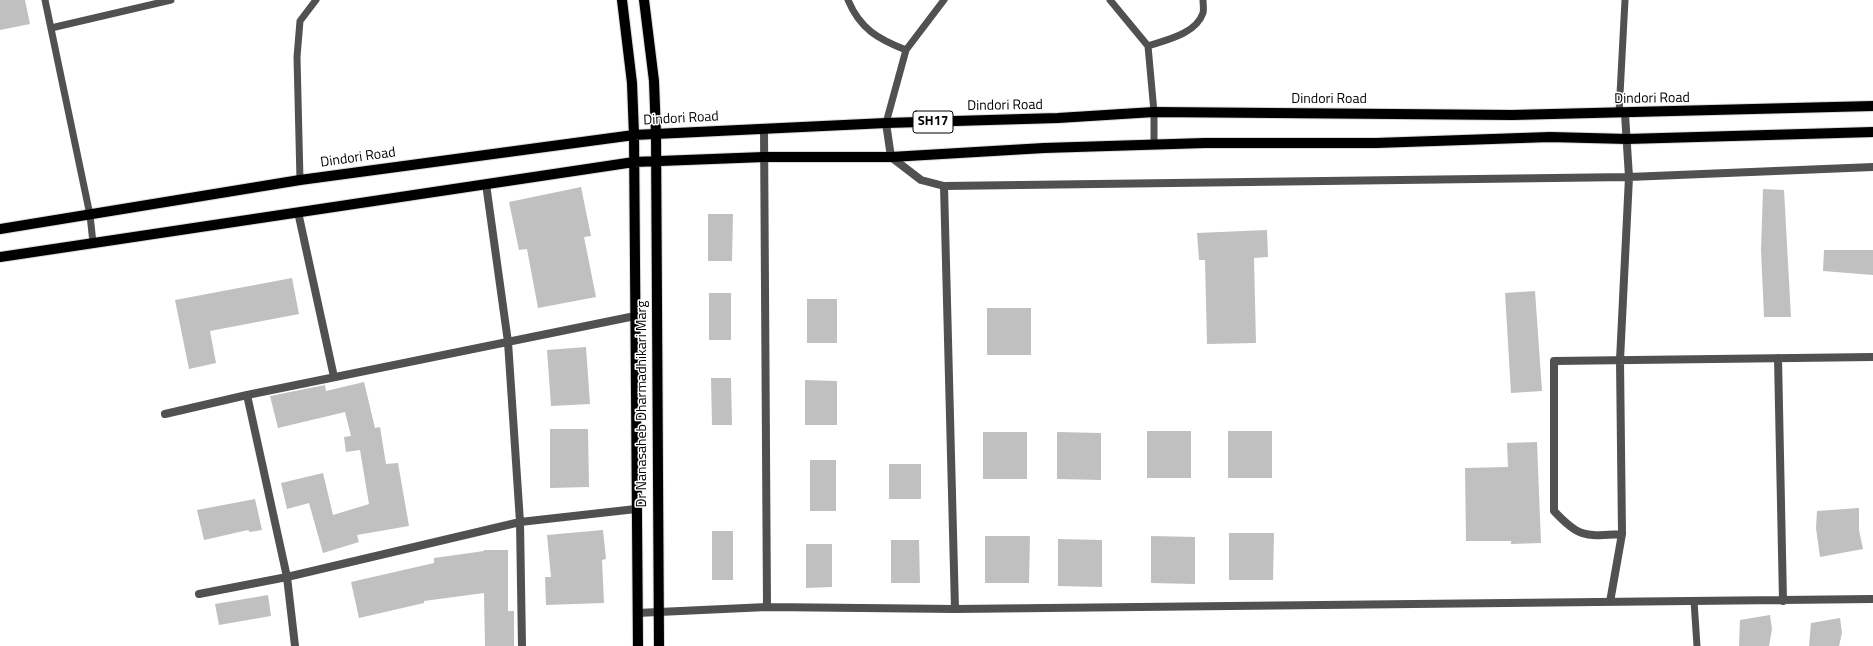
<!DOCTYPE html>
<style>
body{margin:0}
canvas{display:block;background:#fff}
</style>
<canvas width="1873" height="646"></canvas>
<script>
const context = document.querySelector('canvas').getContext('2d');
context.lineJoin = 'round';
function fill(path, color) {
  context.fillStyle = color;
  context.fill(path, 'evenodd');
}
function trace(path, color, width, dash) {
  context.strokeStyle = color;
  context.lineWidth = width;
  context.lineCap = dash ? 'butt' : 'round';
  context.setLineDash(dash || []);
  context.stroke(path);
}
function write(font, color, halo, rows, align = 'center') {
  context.font = font + ' "Titillium Web",sans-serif';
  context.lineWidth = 3;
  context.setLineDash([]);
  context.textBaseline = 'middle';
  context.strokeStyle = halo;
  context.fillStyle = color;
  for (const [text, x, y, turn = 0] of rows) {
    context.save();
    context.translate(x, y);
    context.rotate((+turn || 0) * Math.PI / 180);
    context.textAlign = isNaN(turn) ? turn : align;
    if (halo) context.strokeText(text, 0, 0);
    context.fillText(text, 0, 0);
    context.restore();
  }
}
const building = new Path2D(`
 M0,0h25l5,24 -30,6z
 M581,187l10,49 -7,1 12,60 -58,11 -11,-59 -8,1 -10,-48z
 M1763,189l21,1 7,127h-27l-3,-67z
 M708,214h25l-1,47h-24z
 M1267,230l1,27 -14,1 2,85 -49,1 -2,-84h-6l-2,-27z
 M1824,250h49v25l-50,-4z
 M292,278l7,36 -89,17 6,32 -27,6 -14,-69z
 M1535,291l7,100 -31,2 -6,-100z
 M709,293h22v47h-22z
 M807,299h30v44h-30z
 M987,308h44v47h-44z
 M586,347l4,57 -39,2 -4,-56z
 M711,378h20l1,47h-20z
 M805,380l32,1v44h-32z
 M364,382l11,46 5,-1 6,37 12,-1 11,63 -52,9 2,7 -36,11 -14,-50 -22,6 -6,-26 42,-10 10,42 36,-11 -9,-54 -14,2 -2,-15 7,-1 -6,-24 -67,16 -8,-32 55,-11 1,6z
 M550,429h38l1,58 -39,1z
 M1147,431h44v47h-44z
 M1228,431h44v47h-44z
 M983,432h44v47h-44z
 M1057,432l44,1v47l-44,-1z
 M1537,442l4,101 -30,1v-3h-45l-1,-73 43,-1 -1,-24z
 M810,460h26v51h-26z
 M889,464h32v35h-32z
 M255,499l7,31 -12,2 -2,-2 -44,10 -7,-30z
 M1859,508v22l4,19 -43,8 -4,-29 1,-17z
 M603,530l3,29 -4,1 2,43 -58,2 -1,-28h6l-4,-42z
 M712,531h21v49h-21z
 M1229,533h45l-1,47h-44z
 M985,536h45l-1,47h-44z
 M1151,536l44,1v47l-44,-1z
 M1058,539l44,1v47l-44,-1z
 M891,540h28l1,43h-29z
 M806,544h26v43l-26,1z
 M484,550h24v61h6v35h-29l-1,-53 -60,8v2l-65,15 -8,-36 83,-19v-5l50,-7z
 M268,595l3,21 -52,9 -4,-21z
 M1770,615l2,14 -3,17h-30l1,-26z
 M1840,618l2,15 -3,13h-30l2,-23z`);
const lane = new Path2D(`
 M45,0l45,215 3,28
 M848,0c12,29 30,39 58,50
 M1110,0l38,46
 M51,28l120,-28
 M1619,113l6,-113
 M886,123l20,-73 38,-50
 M1154,144v-32l-6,-66c18,-6 48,-12 55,-33 1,-4 0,-9 0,-13
 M300,180l-3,-123 3,-36 16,-21
 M1694,601l3,45`);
const street = new Path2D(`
 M886,123l5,34 30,23 23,6 685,-9 -4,-63
 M764,129l3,478
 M486,184l22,158 12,180 2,124
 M944,186l11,423
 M298,212l36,165
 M1778,358l5,243
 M247,395l40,182 8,69
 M165,414l82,-19 388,-79
 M1622,534l-2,-174 9,-183 244,-10
 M199,594l88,-17 233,-55 116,-13
 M1610,602l12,-68c-36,2 -42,5 -68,-23v-150l319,-4
 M637,613l130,-6 188,2 918,-10`);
const primary = new Path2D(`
 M622,0l10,83 2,52 4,511
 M644,0l10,81 2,53 3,512
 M0,229l300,-49 334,-45 252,-12 172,-5 96,-6 358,3 361,-9
 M0,257l634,-95 130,-5h127l153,-9 161,-5h171l174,-6 77,2 246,-7`);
const shields = [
 [933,122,40]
];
const shieldNames = [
 ["SH17",933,122]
];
const streetNames = [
 ["Dindori Road",1652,99,-1],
 ["Dindori Road",1329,100],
 ["Dindori Road",1005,106,-1],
 ["Dindori Road",681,119,-3],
 ["Dindori Road",358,158,-8],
 ["Dr Nanasaheb Dharmadhikari Marg",643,404,-90]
];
fill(building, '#c0c0c0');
trace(primary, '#dbdbdb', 12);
trace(lane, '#515151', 7);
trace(street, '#515151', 8);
trace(primary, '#000', 10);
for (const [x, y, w] of shields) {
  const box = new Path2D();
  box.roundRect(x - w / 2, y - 11, w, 22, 3);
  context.fillStyle = '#fff';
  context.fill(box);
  trace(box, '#000', 1);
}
write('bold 13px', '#000', null, shieldNames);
write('14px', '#000', '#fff', streetNames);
</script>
